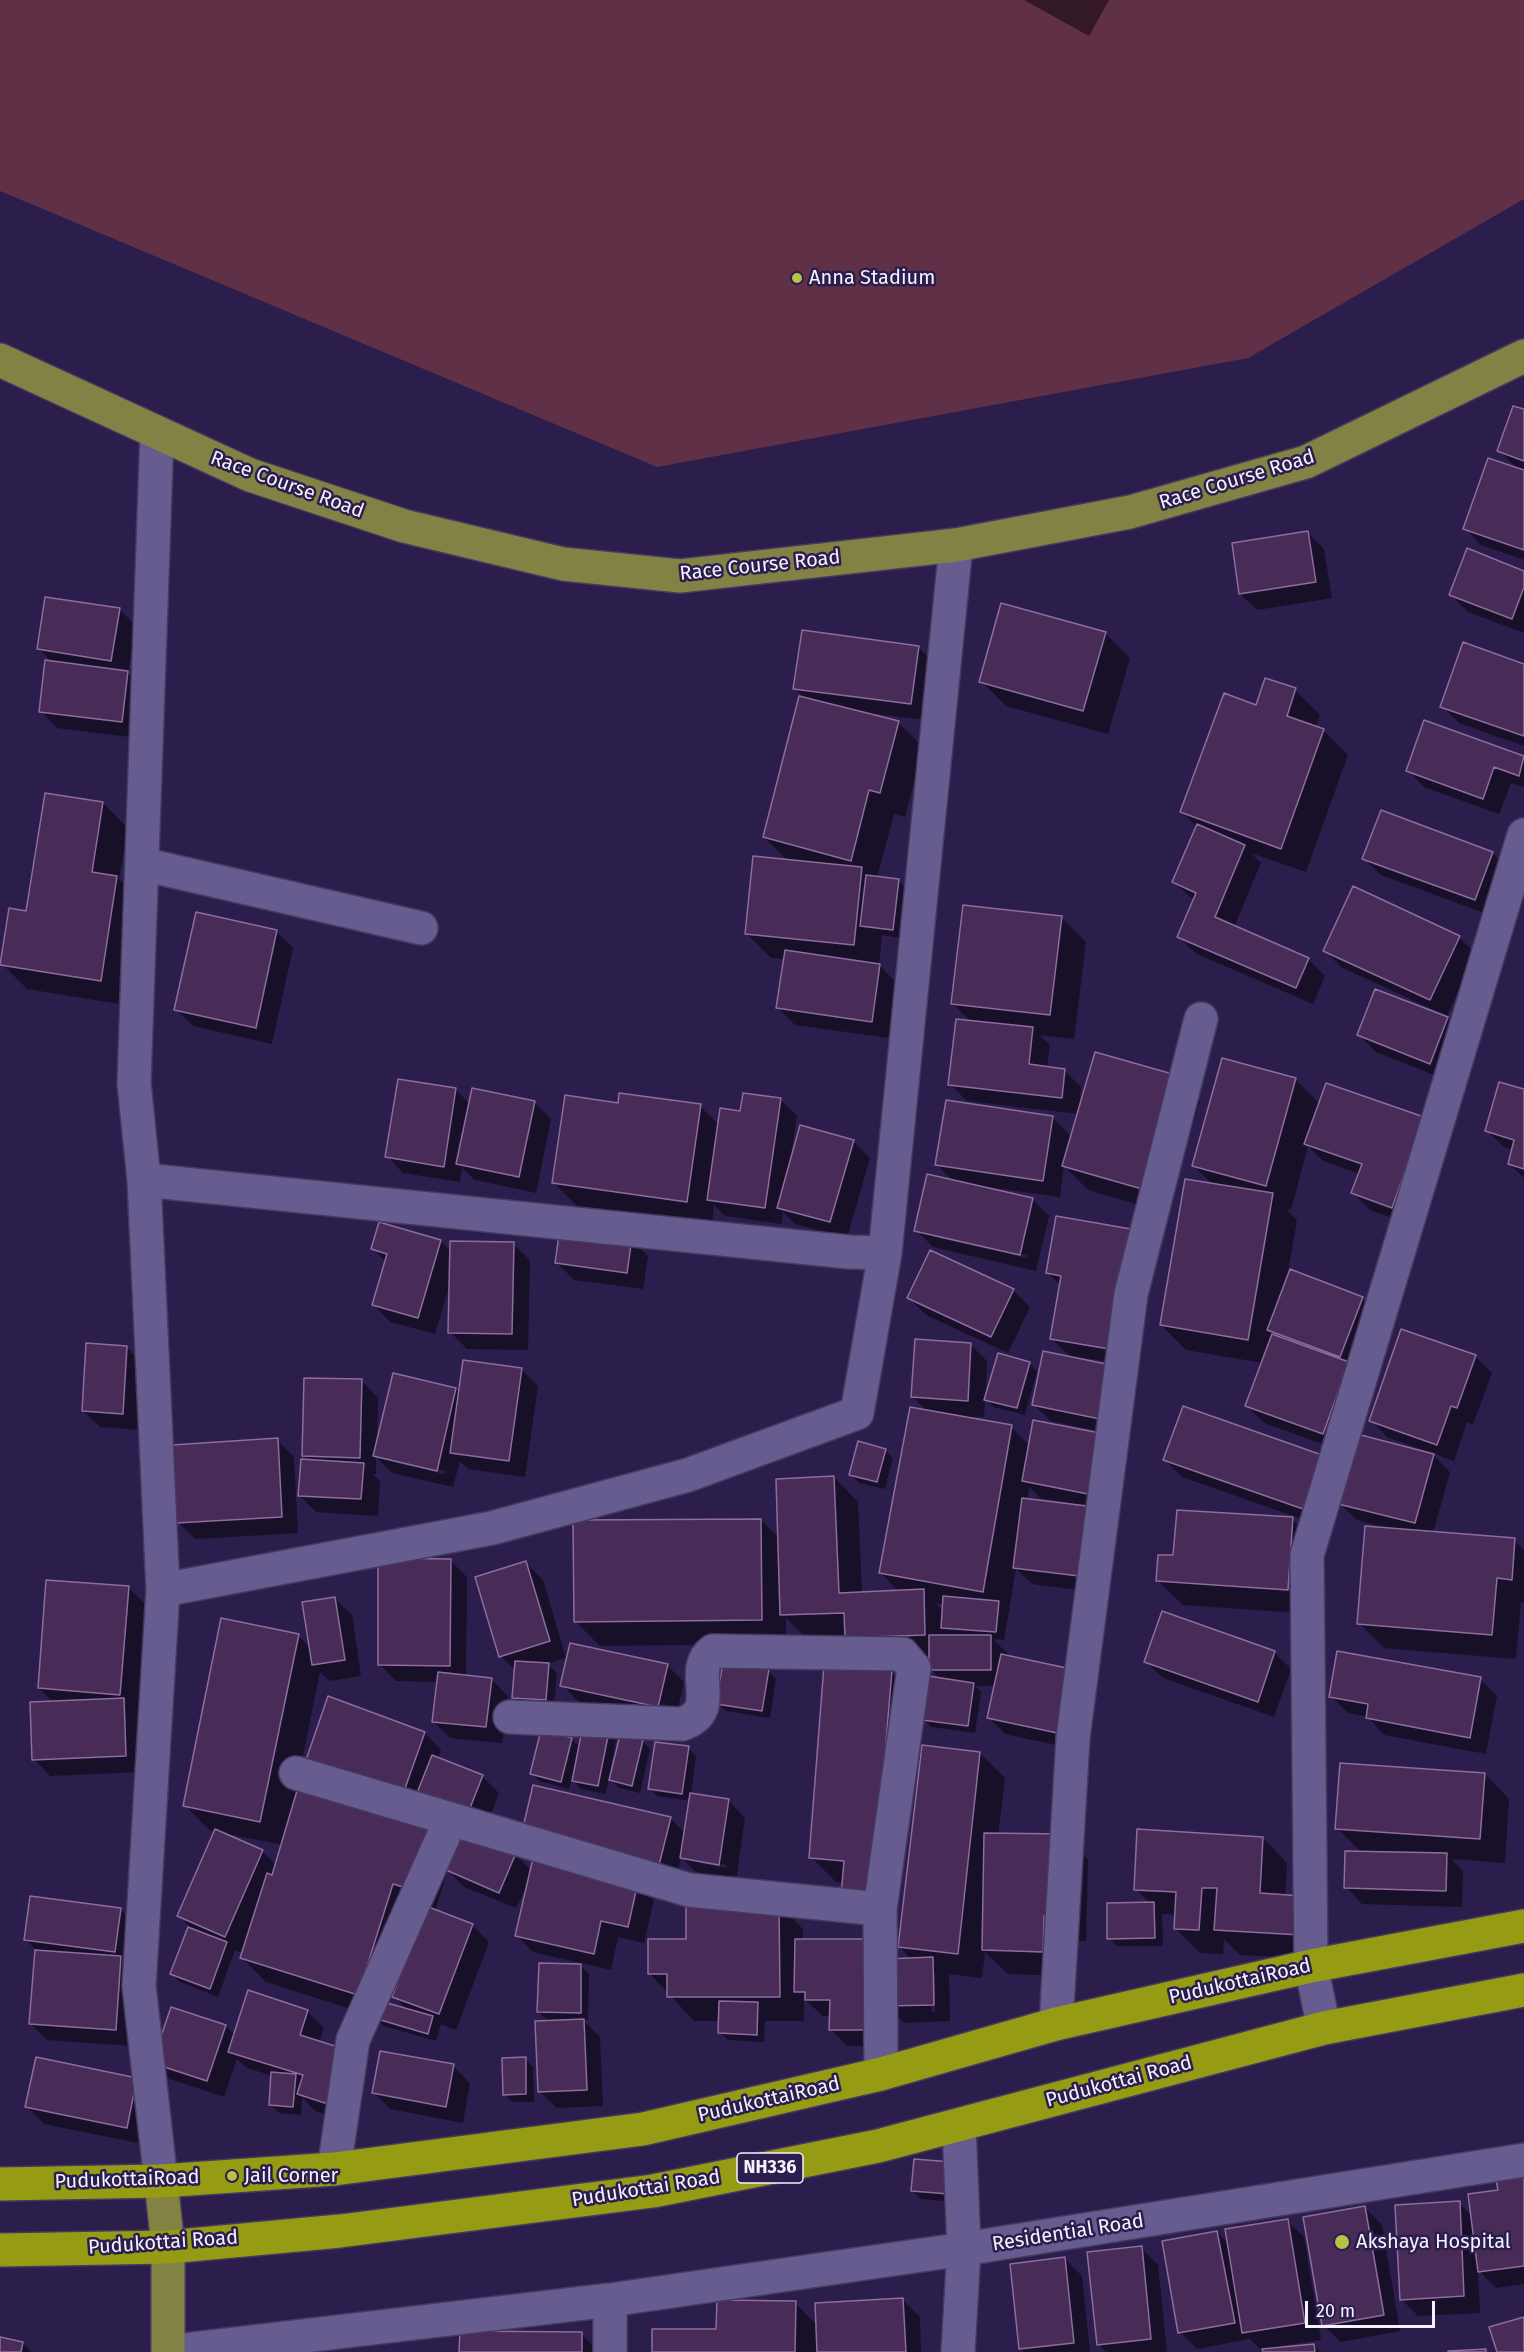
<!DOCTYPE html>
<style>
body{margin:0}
#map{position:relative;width:1524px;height:2352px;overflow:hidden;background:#2b1e4c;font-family:"Fira Sans",sans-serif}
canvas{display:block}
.scale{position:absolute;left:1305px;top:2301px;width:130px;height:27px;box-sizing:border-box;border:3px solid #f4f2fe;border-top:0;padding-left:8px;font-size:18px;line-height:21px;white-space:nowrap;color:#f4f2fe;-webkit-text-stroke:4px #2b1e4c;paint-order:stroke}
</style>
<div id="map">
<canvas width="1524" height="2352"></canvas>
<div class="scale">20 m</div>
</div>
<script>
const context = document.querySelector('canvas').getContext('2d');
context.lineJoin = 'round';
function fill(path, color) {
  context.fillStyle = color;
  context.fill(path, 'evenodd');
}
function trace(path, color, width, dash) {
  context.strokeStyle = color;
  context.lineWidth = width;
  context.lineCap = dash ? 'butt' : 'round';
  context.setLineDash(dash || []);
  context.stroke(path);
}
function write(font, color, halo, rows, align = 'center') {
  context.font = font + ' "Fira Sans",sans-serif';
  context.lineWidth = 5;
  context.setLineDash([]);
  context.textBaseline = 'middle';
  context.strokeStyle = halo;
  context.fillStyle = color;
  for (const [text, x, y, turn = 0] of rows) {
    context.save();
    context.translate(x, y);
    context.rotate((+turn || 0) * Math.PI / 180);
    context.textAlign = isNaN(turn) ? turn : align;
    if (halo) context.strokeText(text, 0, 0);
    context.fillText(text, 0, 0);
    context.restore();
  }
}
const green = new Path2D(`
 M0,0h1524v199l-276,159 -591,109 -657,-276z`);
const shadow = new Path2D(`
 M1024,0h85l-20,36z
 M1524,411v149l-43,-15 -16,-17 53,-58 -19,-20z
 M1308,533l16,16 8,49 -75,12 -17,-16z
 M1524,572v61l-56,-21 -17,-17z
 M119,609l17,17 -8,47 16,16 -6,49 -81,-10 -16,-17 12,-48 -14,-14z
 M1105,633l25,25 -22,76 -102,-28 -25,-25z
 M918,647l17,17 -8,56 -59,-7v2l30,7 25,25 -18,70 -11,-3 -17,64 21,2 8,8 -5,50 -19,-3 -3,30 17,17 -7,56 -94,-13 -17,-17 7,-49 -14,-1 -25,-25 42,-72 -24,-24 42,-138 -11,-10z
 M1524,666v80l-65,-23 -17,-17z
 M1295,690l25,25 -5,13 8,2 25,25 -42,117 -55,-19 10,10 -27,64 74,32 17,17 -12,28 -118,-51 -16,-16 16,-36 -22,-19 24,-55 -15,-15 75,-105z
 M1425,722l99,36v29l-13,-4 -12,31 -75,-27 -16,-17z
 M47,795l56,8 25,25 -9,51 23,23 -17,103 -98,-16 -25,-25 25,-52z
 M1493,853l16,17 -17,46 -111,-41 -17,-16z
 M197,914l80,18 16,16 -21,96 -79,-18 -17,-17z
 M1061,917l25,25 -12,97 -35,-4 11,10 -3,23 17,2 17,17 -2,20 96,-31 25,25 -33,112 -79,-23 -24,-24 -4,31 -72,-10v2l44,10 17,17 -13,55 -103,-24 -17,-17 37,-49 -16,-16 115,-48 17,17 1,10 9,-30 -112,-13 -17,-17 21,-62 -19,-19zM934,1234l93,21v3l-93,-21z
 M1459,937l17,17 -29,62 -106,-49 -16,-16z
 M1376,991l71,27 17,17 -17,45 -71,-28 -17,-17z
 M1295,1079l25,25 103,14 -14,106 -39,-14 -17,-17 7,-19 -37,-13 -15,-15 -17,64 -5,-1 11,11 -10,58 75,20 17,17 -40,135 -75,-27 -17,-17 16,-43 -77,-13 -25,-25 52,-140 -19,-19z
 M399,1080l57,10 14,14 64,-2 17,17 -15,74 -61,-13 -13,-12 -2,14 -57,-9 -16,-17z
 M1524,1091v87l-15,-14 4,-14 -9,-3 -17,-16z
 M780,1099l17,17 -6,39 62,-14 17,17 -23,80 -52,-14 -12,-12 -1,12 -57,-8 -11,-11 -2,21 -133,-18 -25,-25 65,-79 81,2 19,19 22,-12z
 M1057,1218l74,148 -51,-9 37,78 -66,-14 -17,-16 38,-47 -20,-19 9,-53 -13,-13z
 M631,1239l17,17 -5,33 -69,-9 -17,-17z
 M441,1241l11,11 61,-8 17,16 -2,90 -61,-1 -17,-17v-49l-15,51 -45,-12 -16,-17 12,-43 -13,-13z
 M1013,1290l17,17 -22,46 -82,-38 -17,-17z
 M970,1344l17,17 -3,56h-25l52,10 19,19 74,-11 -9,157 -63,-8 -16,-15 -12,71 -11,-1 14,14 71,97 -73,-16 -16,-16 7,-32h-21l6,6 -6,41 -44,-6 -8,-8 17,-40 -9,-10v-9l-60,3 -64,-24 -21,-21v26l-186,2 -25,-25 186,-101 19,19 54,-62 24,25 4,91 37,-1 -18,-19 47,-161 -15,-15zM1030,1487l10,11 30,5v3l-43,-6zM936,1603l8,2v6z
 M127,1348l16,16 -4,66 -39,-3 -17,-16z
 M1475,1356l17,17 -19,51 -6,-2 -13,39 -24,-9 20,20 -17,61 81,7 10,10v52h-3l-5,57 -132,-11 -25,-25 24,-96 -26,-7 -17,-16 85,-51 1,-2 -39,-14 -16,-17z
 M1029,1363l8,8 -12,44 -31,-8 -8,-8z
 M521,1369l17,17 -13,91 -57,-8 -8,-8 -7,26 -61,-14 -16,-16v17h-3l7,7 -2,35 -62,-4 -16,-16 8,-35 -5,-6 59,-74 16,17 -1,43 17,-66 62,14 4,4zM393,1459l52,12 -1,3 -51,-12z
 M277,1440l17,17 4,76 -103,6 -17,-17z
 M885,1450l8,8 -8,31 -26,-6 -8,-9z
 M1321,1456l-2,69 -137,-48 -17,-17z
 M1292,1519l25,25 -5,70 -129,-9 -25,-24 16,-24z
 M450,1560l17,17 -1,100 25,2 17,17 -6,47 -52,-5 -17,-17 5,-39 -42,-1 -16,-16z
 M526,1563l17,17 23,78 -19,6 10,9 -3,34 -33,-2 -8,-8 3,-26 -15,-15z
 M129,1588l25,25 -12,159 -92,4 -16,-17 20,-56 -15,-15z
 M335,1599l17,16 9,61 -31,5 -10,-9 -23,113 218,69 17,17 106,12 16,17 -10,43 -26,-6 -7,33 -78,-18 -17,-17 12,-51 -12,24 -52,-21 -16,-17 -13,41 37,14 17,17 -33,88 -15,-6 -5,17 -52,-15 -8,-9 -110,-35 -25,-25 2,-4 -8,-3 -17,47 -38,-15 -8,-8 23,-42 -16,-16 37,-85 -7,-1 -24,-25 113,-170 12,13zM223,1833l60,12 -6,21 -15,-15zM418,1907l8,3 -32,86 14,15 -21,-6z
 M1274,1652l17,17 -17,48 -111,-39 -17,-16z
 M667,1665l17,17 -9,40 -96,-20 -17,-17z
 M768,1671l8,8 -6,39 -44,-7 -8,-8z
 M891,1672l25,25 -19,225 -29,-2 -24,-37 -8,-1 -25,-25z
 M1480,1679l17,17 -11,58 -102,-19 -16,-18 -20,-4 -17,-17z
 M608,1732l8,8 -6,33h2l30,-32 8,8 -10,44 -21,-5 -10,-10 -3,16 -25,-5 -9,-10 -3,10 -30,-8 -8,-8 40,-34 9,8z
 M425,1733l16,17 -3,9 44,17 17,17 -16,41 -159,-58z
 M688,1748l8,8 -5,39 38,6 16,17 -9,63 -37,-6 -18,-18 -6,28 -81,-19 76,-48 16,16 5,-33 -34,-5 -8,-8zM699,1860l28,5 -1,3 -27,-5z
 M980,1753l25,25 -7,57 65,1 25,24 -2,81h-18l-1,35 -59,-2 -23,-22 -3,26 -33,-4 1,47 -46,2 -14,-15v38h-43l-16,-17v-13h-8l-19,-17v22h-39l-1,21 -36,-2 -8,-8v-11h-26l-44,-47 37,-33 91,-37 25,25v12l87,20 22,-1 -13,-14zM932,1974h3v38h-3z
 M1485,1774l24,25 -4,64 -54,-4 12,12 -1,36 -100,-3 -16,-17 15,-35 -24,-24z
 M1263,1838l24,25 -2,34 18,1 24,24 -2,37 -85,-4 -16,-16 -1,15 -23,-1 -25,-25 1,-13 -14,-1 1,32h-46l-8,-8 41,-35 -14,-14z
 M120,1909l17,17 -5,120 -85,-6 -17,-17 6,-73 -10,-10z
 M581,1966l8,8 -1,46h-5l17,17 3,69 -46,2 -17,-16 9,-70 -10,-10z
 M172,2008l54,18 9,9 72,-24 17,17 -5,15 31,10 17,16 -17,53 -35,-11 -13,-14 -1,18 -22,-2 -8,-8 2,-29 -26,-8 -10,-9 -13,38 -54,-18 -16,-17z
 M525,2059l8,8 1,35h-22l-8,-8z
 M453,2066l17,17 -7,40 -73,-14 -17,-17z
 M136,2080l7,64 -99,-20 -17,-17z
 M916,2161l41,41 -36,-3 -8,-8z
 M1524,2178v106l-28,4 -18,-18 2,43 -62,3 -17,-17 58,-96 13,13 27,-24z
 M1365,2208l17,17 18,106 -59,11 -17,-16z
 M1287,2221l17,16 17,103 -41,6v3l33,-4 7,7h-56v-3h-4l-10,-10 -53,10 -17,-17 37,-100 12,13z
 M1141,2248l17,17 9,87h-61l-8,-8z
 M1065,2259l17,17 8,76h-66l-4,-4z
 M903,2300l17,17 1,35h-268l142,-49 22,22z
 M581,2334l19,18h-139z
 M0,2339l23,4 8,9h-31z`);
const building = new Path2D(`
 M1513,406l11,3v52l-27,-10z
 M1488,458l36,12v80l-61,-21z
 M1308,531l8,51 -77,12 -7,-51z
 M1467,548l57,23v16l-12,32 -63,-24z
 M45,597l75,11 -9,53 -74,-12z
 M1001,603l105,29 -23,79 -104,-29z
 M802,630l117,16 -8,58 -118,-15z
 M1463,642l61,22v72l-84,-29z
 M45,660l83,11 -6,51 -83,-10z
 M1265,678l31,10 -9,28 37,13 -43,120 -101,-37 44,-119 32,12z
 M799,696l100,25 -19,72 -11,-3 -18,71 -88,-24z
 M1424,720l100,36 -5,20 -25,-9 -11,32 -77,-28z
 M45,793l58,9 -11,70 25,4 -16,105 -101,-16 9,-57 17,3z
 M1381,810l112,42 -18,48 -113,-41z
 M1197,824l48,21 -30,72 94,41 -13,30 -119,-51 19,-44 -24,-11z
 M753,856l109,11 -8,78 -109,-11z
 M866,875l33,4 -6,51 -33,-4z
 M1353,886l107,50 -30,64 -107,-49z
 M963,905l99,11 -12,99 -99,-11z
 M196,912l81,18 -21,98 -82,-18z
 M785,950l95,14 -8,58 -96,-14z
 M1375,989l73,28 -18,47 -73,-29z
 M956,1019l77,8 -4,37 36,5 -3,29 -114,-13z
 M1095,1052l81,23 -34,114 -80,-23z
 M1222,1058l74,20 -30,108 -74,-20z
 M398,1079l58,9 -12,79 -59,-10z
 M1499,1082l25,7v80l-16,-5 6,-24 -29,-9z
 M1326,1083l98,34 -32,91 -41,-15 11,-29 -58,-20z
 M472,1088l63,13 -16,76 -63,-13z
 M619,1093l82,11 -14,98 -135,-19 13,-88 53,8z
 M743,1093l38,5 -16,110 -58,-8 13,-92 20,3z
 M946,1100l107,16 -10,65 -108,-16z
 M800,1125l54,15 -24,82 -53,-14z
 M927,1174l106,24 -13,57 -106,-24z
 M1185,1179l88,14 -25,147 -88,-15z
 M1056,1216l75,13 -16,121 -65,-11 11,-63 -15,-3z
 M379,1222l62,18 -23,78 -46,-13 15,-51 -16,-5z
 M560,1228l72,10 -5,35 -72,-10z
 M450,1241l64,1 -2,92 -64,-1z
 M930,1250l84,39 -23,48 -84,-39z
 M1290,1269l73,28 -23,60 -73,-27z
 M1401,1329l75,26 -19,53 -6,-2 -14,39 -68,-24z
 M1272,1334l77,28 -26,72 -78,-28z
 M915,1339l56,4 -3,58 -57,-4z
 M86,1343l41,3 -4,68 -41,-3z
 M1043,1351l68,14 -11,54 -68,-14z
 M998,1353l32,9 -13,46 -33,-8z
 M463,1360l59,8 -13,93 -59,-8z
 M393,1373l63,15 -19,83 -64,-15z
 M304,1378l58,1 -2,79 -58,-2z
 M1183,1406l139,49 -19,54 -140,-49z
 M910,1407l102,18 -29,167 -104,-19z
 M1033,1420l72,14 -12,61 -71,-14z
 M1357,1434l77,20 -19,69 -77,-19z
 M278,1438l4,79 -106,6 -4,-78z
 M858,1441l28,8 -9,33 -28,-7z
 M301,1459l63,4 -3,36 -63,-3z
 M834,1476l5,117 85,-4 1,46 -80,3 -1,-25 -64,2 -4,-136z
 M1022,1498l65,8 -8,70 -66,-8z
 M1177,1510l116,7 -5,73 -132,-9 2,-26h15z
 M761,1519l1,101 -188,2 -1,-102z
 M1365,1526l150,12 -3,42 -15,-2 -5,57 -135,-11z
 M378,1558l73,1 -1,107 -72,-1z
 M526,1561l24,80 -51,16 -24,-80z
 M46,1580l83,6 -9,109 -82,-7z
 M943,1596l56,5 -3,31 -55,-4z
 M335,1597l10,63 -33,5 -10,-63z
 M1162,1611l113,40 -17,51 -114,-40z
 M221,1618l78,16 -39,188 -77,-16z
 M929,1635h62v35h-62z
 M570,1643l98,21 -10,43 -98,-21z
 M1337,1651l144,26 -11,61 -104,-20 2,-14 -39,-7z
 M1001,1654l75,16 -14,64 -75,-16z
 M515,1661l34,2 -3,37 -34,-2z
 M723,1662l46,7 -7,42 -46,-7z
 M824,1665l68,5 -19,228 -32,-2 3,-35 -35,-3z
 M438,1672l54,6 -6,49 -54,-5z
 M928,1676l46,7 -6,43 -46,-6z
 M328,1696l97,36 -22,62 -97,-34z
 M124,1698l2,58 -94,4 -2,-58z
 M583,1725l26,6 -11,55 -26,-5z
 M541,1730l31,8 -11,44 -31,-8z
 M620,1735l23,5 -11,46 -23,-6z
 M655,1742l34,4 -7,48 -34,-5z
 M922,1745l58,7 -22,202 -60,-7z
 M432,1755l51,20 -17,43 -51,-20z
 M1340,1763l145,10 -5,66 -145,-10z
 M299,1784l131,41 -20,64 -17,-5 -35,111 -118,-37 27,-85 5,2z
 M533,1785l138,32 -13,52 -136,-37z
 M690,1793l39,6 -10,66 -39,-7z
 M215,1829l48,21 -38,87 -48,-21z
 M1137,1829l126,8 -3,56 43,3 -2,39 -87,-5 3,-42h-15l-3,42 -25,-1 2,-37 -42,-2z
 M462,1830l54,23 -17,40 -53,-23z
 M984,1833l80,1 -3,83 -17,-1 -1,36 -61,-2z
 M1345,1851l102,2 -1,38 -102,-3z
 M533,1858l105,24 -10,45 -27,-6 -7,33 -79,-18z
 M30,1896l91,12 -6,44 -91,-12z
 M779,1902l1,95h-113v-23h-19v-35h38v-36z
 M1154,1902l1,36 -48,1v-36z
 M426,1906l47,18 -34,90 -47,-17z
 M188,1927l39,15 -17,47 -40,-15z
 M795,1939h79v91h-45l1,-30h-25v-8h-11z
 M35,1950l86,6 -5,74 -87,-6z
 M933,1957l1,48 -48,1 -2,-47z
 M539,1963l42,1v49l-44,-1z
 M248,1990l60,20 -8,25 51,16 -17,55 -37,-12 6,-19 -75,-23z
 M380,2001l53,15 -5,18 -54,-16z
 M719,2001l39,1 -1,33 -39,-2z
 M171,2007l55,18 -19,56 -55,-18z
 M584,2019l3,71 -49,2 -3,-71z
 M380,2051l74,13 -8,43 -74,-14z
 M36,2057l101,21 -10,50 -102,-21z
 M526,2057v37l-23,1 -1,-37z
 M271,2072l25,2 -3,33 -24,-2z
 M914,2159l38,3 -3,32 -38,-3z
 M1524,2176v90l-46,6 -10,-78 30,-4 -2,-10z
 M1460,2201l4,95 -64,4 -5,-95z
 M1365,2206l19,109 -62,11 -19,-109z
 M1288,2219l17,104 -63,10 -17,-104z
 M1217,2231l18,92 -57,10 -16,-92z
 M1142,2246l9,93 -54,6 -10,-93z
 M1065,2257l9,86 -55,6 -9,-85z
 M903,2298l3,54h-89l-2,-49z
 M717,2300l79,1 -1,51h-143v-23h64z
 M1524,2317v35h-27l-8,-25z
 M460,2331l122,1v20h-123z
 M0,2337l23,5 -2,10h-21z
 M1314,2344l1,8h-52l-1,-3z
 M1486,2349v3h-38v-1z`);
const minor = new Path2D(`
 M157,433l-23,650 10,97 19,410 -24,396 22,195
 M142,864l279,64
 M144,1180l705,72 36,1 71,-708
 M163,1590l329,-62 196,-53 169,-62 28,-160
 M510,1717l172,7c42,-14 4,-53 31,-73l189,3 12,14 -34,241 1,165
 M296,1773l393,117 191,19
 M1056,2024l17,-286 58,-444 70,-275
 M1324,2028l-13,-62 -4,-411 217,-720
 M334,2169l19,-129 98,-221
 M168,2352l442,-52 354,-51 560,-89
 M610,2352v-52
 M958,2352l6,-103 -5,-124`);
const major = new Path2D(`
 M0,360l250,115 154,51 159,38 117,12 276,-31 174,-33 176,-50 218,-106
 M161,2181l7,66v105`);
const highway = new Path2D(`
 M0,2184l161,-3 173,-12 309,-40 238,-55 175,-50 255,-58 213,-40
 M0,2250l168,-3 172,-16 313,-40 225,-45 446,-118 200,-38`);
const markers = [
 [797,278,6,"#b9c146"],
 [232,2176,6,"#b9c146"],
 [1342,2242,8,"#b9c146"]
];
const shields = [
 [770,2168,66]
];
const shieldNames = [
 ["NH336",770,2168]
];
const poiNames = [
 ["Anna Stadium",809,278],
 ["Jail Corner",244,2176],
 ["Akshaya Hospital",1356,2242]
];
const streetNames = [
 ["Race Course Road",1237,480,-17],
 ["Race Course Road",287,485,20],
 ["Race Course Road",760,566,-6],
 ["PudukottaiRoad",1240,1982,-13],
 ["Pudukottai Road",1119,2082,-15],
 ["PudukottaiRoad",769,2100,-13],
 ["PudukottaiRoad",127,2180,-2],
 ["Pudukottai Road",646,2189,-9],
 ["Residential Road",1068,2233,-9],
 ["Pudukottai Road",163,2243,-4]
];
fill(green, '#603046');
fill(shadow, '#0007');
fill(building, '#482b57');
trace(building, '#8d6d9f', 1.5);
trace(minor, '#45395e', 36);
trace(major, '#45395e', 36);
trace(highway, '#45395e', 36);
trace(minor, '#665c8f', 33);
trace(major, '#828245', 33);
trace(highway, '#959c13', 33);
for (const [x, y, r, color] of markers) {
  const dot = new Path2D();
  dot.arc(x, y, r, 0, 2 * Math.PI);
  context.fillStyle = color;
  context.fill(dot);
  trace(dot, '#2b1e4c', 2);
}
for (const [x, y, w] of shields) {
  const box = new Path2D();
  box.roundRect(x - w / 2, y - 15, w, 30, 4.5);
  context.fillStyle = '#2b1e4c';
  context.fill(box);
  trace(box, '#f4f2fe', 1.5);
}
write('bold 18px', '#f4f2fe', null, shieldNames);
write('20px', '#f4f2fe', '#2b1e4c', poiNames, 'left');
write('20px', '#f4f2fe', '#2b1e4c', streetNames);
</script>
